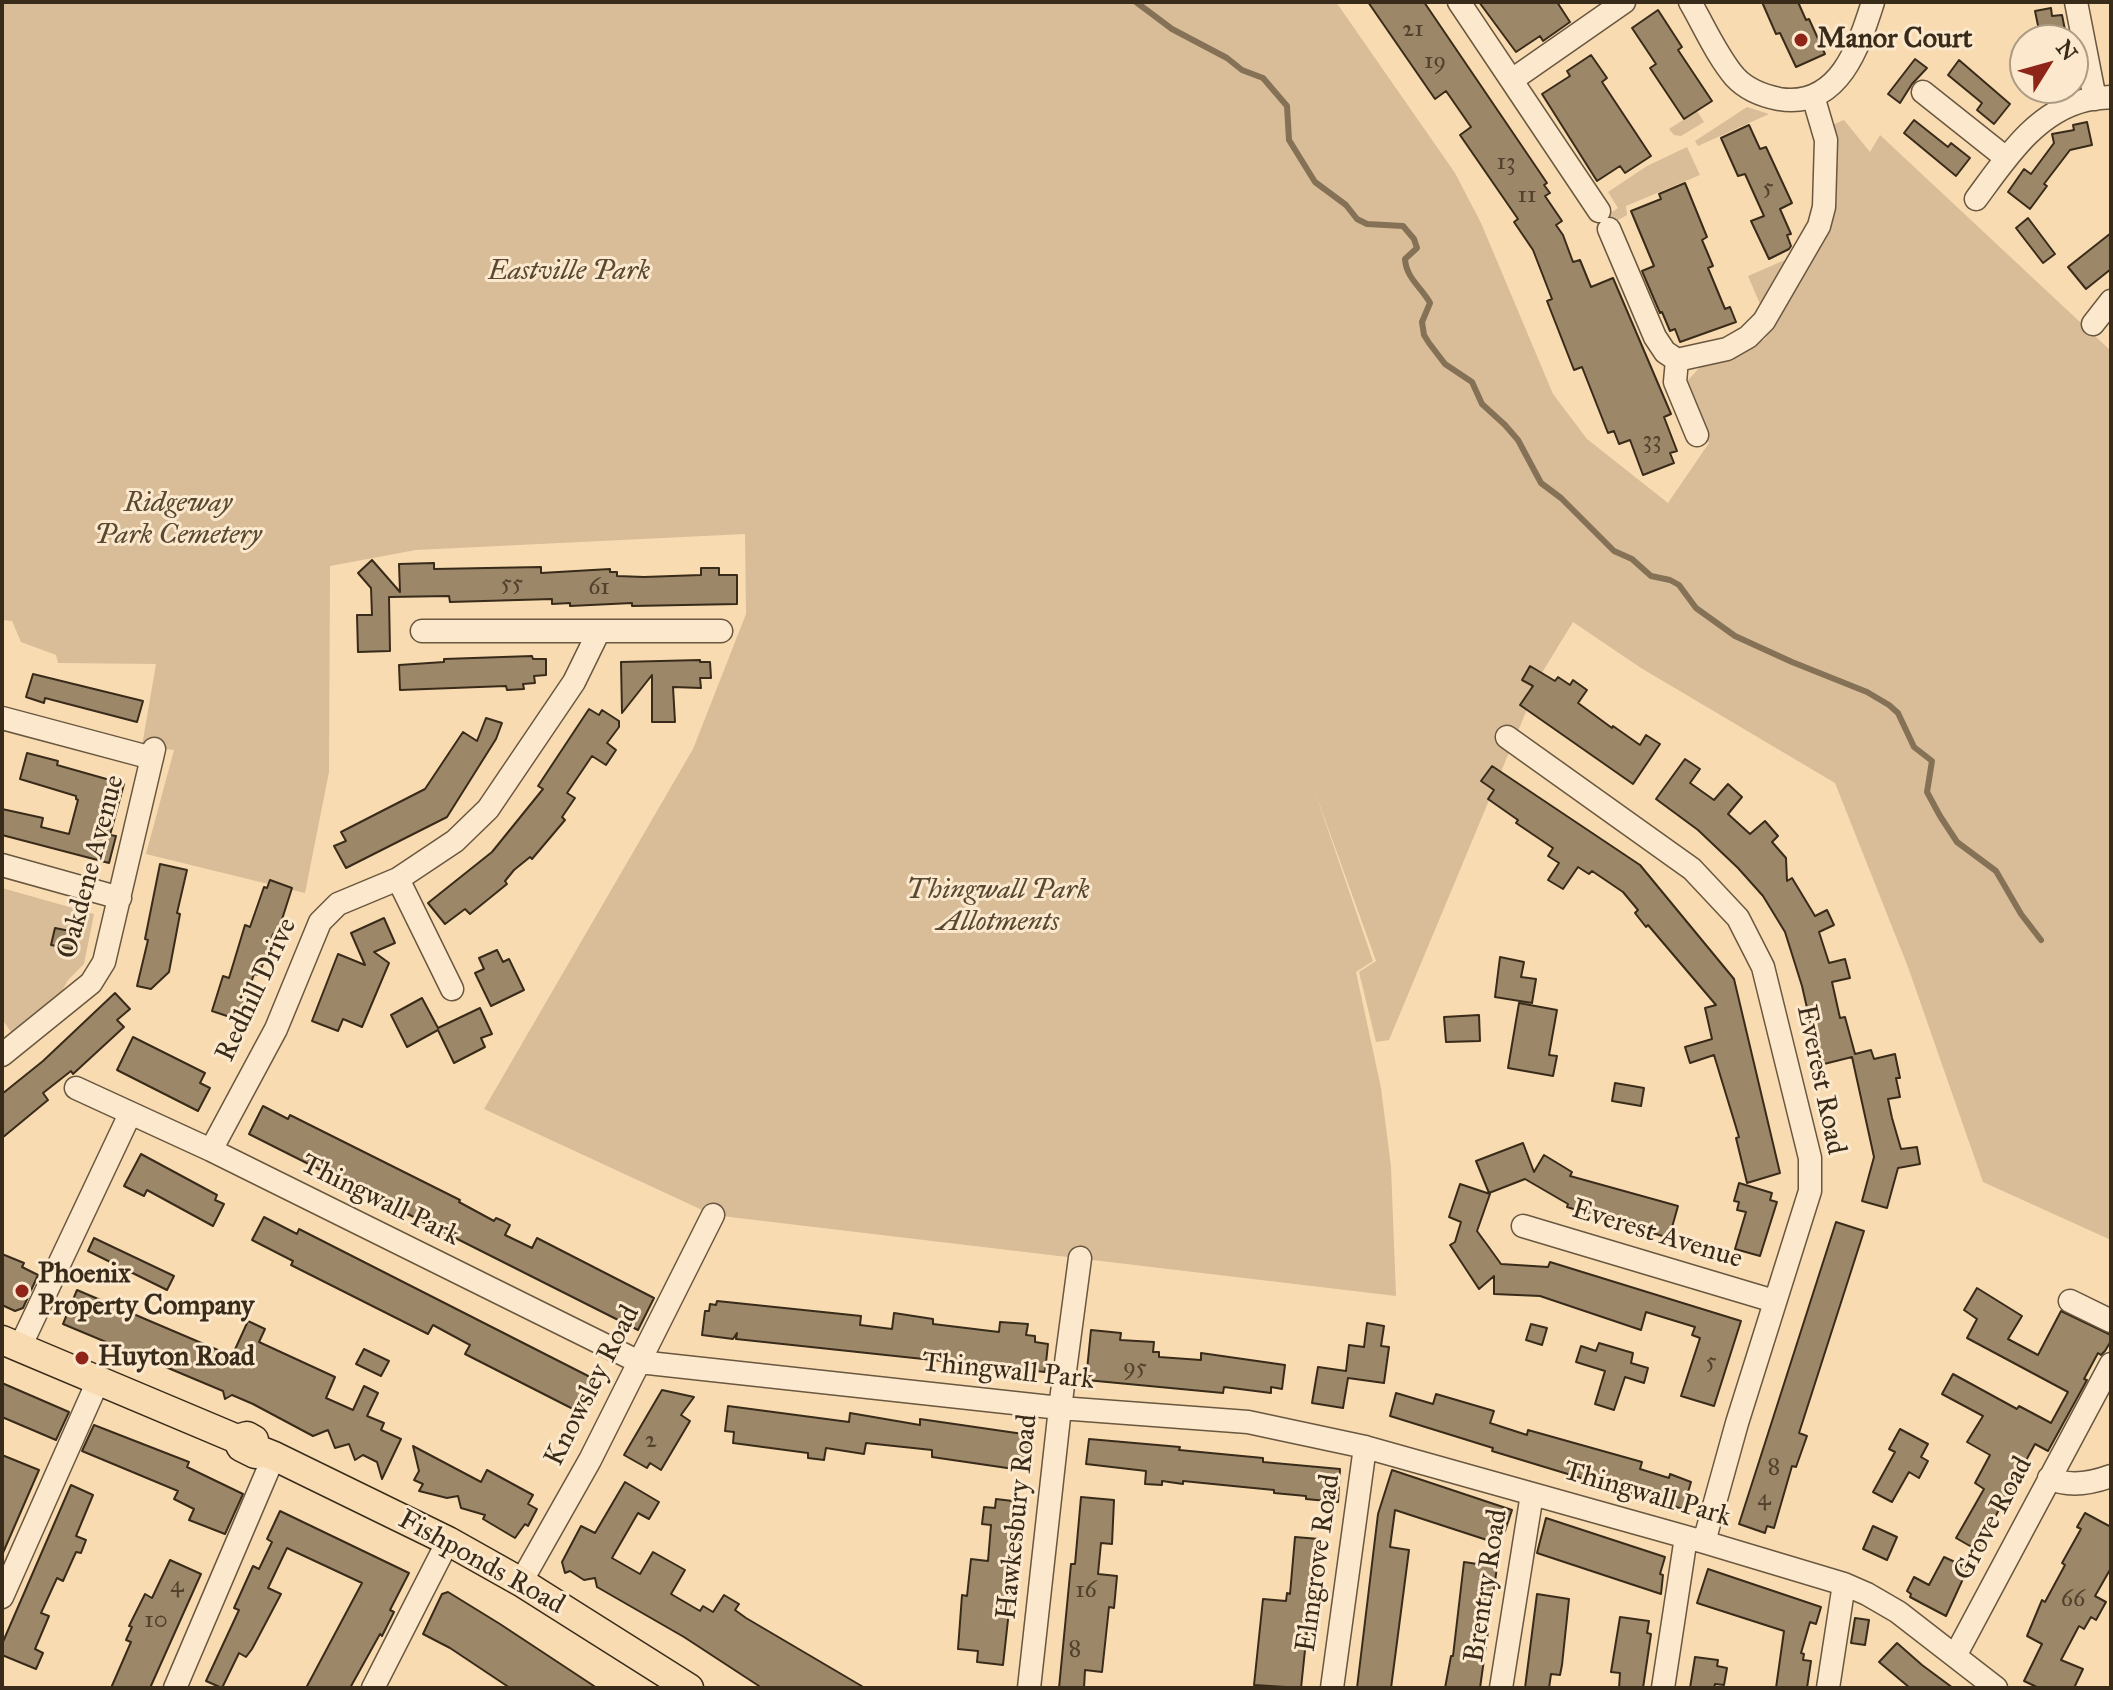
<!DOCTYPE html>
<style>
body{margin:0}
#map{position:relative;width:2113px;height:1690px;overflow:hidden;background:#f9dbb2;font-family:"IM FELL Great Primer",serif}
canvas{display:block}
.frame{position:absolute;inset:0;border:4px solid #392b19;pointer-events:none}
.north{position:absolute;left:2009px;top:24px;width:80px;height:80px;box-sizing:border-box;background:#fbe8cd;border:2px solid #ad9c85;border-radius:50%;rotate:53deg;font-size:22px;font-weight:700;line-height:32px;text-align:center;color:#392b19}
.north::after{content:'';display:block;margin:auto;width:28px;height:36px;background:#8f2418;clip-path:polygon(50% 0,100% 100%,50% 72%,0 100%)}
</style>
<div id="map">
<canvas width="2113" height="1690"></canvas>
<div class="frame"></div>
<div class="north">N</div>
</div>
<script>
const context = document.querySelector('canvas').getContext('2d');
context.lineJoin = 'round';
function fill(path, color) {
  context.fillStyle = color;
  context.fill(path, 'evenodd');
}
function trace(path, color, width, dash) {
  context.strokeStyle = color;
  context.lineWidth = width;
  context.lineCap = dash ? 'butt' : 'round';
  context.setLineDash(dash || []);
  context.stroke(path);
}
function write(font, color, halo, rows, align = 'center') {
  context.font = font + ' "IM FELL Great Primer",serif';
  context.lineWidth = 6;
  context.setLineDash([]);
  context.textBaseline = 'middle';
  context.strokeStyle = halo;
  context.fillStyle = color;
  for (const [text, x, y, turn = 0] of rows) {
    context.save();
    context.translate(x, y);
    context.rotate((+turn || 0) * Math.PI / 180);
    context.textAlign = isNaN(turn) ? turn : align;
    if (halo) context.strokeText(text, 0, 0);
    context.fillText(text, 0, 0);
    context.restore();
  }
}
const green = new Path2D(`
 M2,2h1334l119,171 26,50 72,171 34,45 81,64 41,-60 -22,-47 1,-16 13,-14 44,-16 20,-11 67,-116 5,-46 -5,-52 12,-5 26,32 10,-17 231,216v889l-128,-58 -75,-215 -73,-184 -194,-115 -68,-46 -30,49 -154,369 -13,2 -17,-70 17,-11 -62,-172 59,172 -17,11 25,116 10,79 5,129 -683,-81 -229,-106 209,-360 53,-135 -1,-80 -329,16 -86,16 -1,206 -24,121 -159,-39 28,-104 -32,-4 14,-82 -98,-1 -2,-8 -35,-13 -9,-21 -10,-1z
 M1747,107l22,7 -71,32 -3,-5z
 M1697,111l7,11 -23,14 -7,-1 -5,-6z
 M1687,147l13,28 -74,31 1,9 -14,8 -5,-8 10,-7 -10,-16 39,-26z
 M1794,256l-31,55 -15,-35z
 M2,888l92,26 -10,50 -16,16 -14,27 -43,25 -9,-13z`);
const stream = new Path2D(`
 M1136,2l36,27 55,29 15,12 21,8 24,28 2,34 26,42 31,23 11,14 10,5 36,2 11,13 3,9 -12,11c1,19 17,29 25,44l-8,19 2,13 5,8 16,21 27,18 10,22 23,21 13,15 23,43 20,15 53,53 18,8 19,17 19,4 9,5 17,23 39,28 57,26 75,30 22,13 9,8 16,34 18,14 -5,31 13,24 17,26 39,29 25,43 20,26`);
const building = new Path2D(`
 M1368,2h56l123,181 -3,2 6,8 -5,3 17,25 -6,4 7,10 10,27 7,-2 11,27 22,-9 58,136 -7,3 13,34 -7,2 4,10 -31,12 -13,-35 -11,4 -5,-13 -6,2 -26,-66 -8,3 -27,-69 5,-2 -19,-49 -19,-28 4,-3 -58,-84 11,-8 -25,-36 -11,8z
 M1479,2h78l13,20 -27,19 -3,-5 -24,16z
 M1762,2h36l8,18 3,-1 16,35 -29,13 -16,-34 -4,1z
 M2051,8l1,8 10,-1 5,25h-26l-6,-29z
 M1658,10l24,37 -4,3 34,51 -28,18 -34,-51 6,-4 -24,-36z
 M1591,55l16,23 -5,4 49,74 -26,17 -5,-7 -23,15 -55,-87 28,-18 -3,-5z
 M1915,59l12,9 -15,16 -12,19 -12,-9z
 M1959,60l51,44 -16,20 -17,-14 5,-7 -34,-28z
 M1914,120l34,27 3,-4 19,15 -14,18 -52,-43z
 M2087,122l5,23 -22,5 -26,34 3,2 -17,23 -22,-17 16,-23 7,5 23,-31 -2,-9 22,-4 -1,-5z
 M1749,125l11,24 6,-2 26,56 -12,6 11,25 -4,1 4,11 -2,3 -20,10 -18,-38 13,-5 -19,-42 -7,2 -17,-38z
 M1685,183l22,54 -5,3 11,26 -5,2 17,41 5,-2 6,15 -56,20 -5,-13 -5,2 -8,-19 -2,1 -18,-42 12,-5 -23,-55 30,-12 -2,-5z
 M2028,218l27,36 -12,9 -27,-35z
 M2111,233v36l-25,20 -18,-22z
 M372,560l28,32 -1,-28 35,-1v6l107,-2v6l69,-4v3h7v4l27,1 57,-2v-7h18v7h18v29l-105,2v-3l-62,3v-3l-18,1v-5l-102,3 -1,-6 -60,1 1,54 -32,1 -1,-37h15l-1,-27 -13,-15z
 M532,656l1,3h13v16l-12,1 1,7 -12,1 1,5 -17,1 -1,-4 -106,4 -1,-25 45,-3v-3z
 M700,660v2h10l1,16h-11l1,10 -28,-1 2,35h-23v-47l-30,38 -1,-51z
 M1530,666l25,15 3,-4 12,8 3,-5 14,10 -9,13 34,25 1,-2 27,19 6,-10 14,9 -27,40 -113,-79 13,-19 -11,-6z
 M33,674l110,27 -6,21 -92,-24 -1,5 -18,-6z
 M589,709l10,6 3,-5 17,11v6l-12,16 9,7 -10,15 -14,-9 -25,37 8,5 -13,19 3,3 -33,39 -2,-2 -16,13 -9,11 2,3 -37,30 -5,-5 -20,15 -17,-21 64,-51 51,-63 -5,-3z
 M486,718l16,5 -6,16 -49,78 -101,51 -12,-22 12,-5 -5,-9 84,-43 38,-57 14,9z
 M27,753l31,8 -1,4 67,19 -14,51 6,1 -7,27 -107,-28v-26l41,9 -2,9 28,7 9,-34 -2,-1v-3l-56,-17z
 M1685,759l15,10 -10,14 24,17 14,-16 14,13 -14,17 22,20 15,-13 13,15 -6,6 14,16 1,23 5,-3 23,38 12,-6 7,15 -15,7 10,31 16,-4 5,19 -18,4 8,36 5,-1 10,37 16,-4 3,9 21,-5 5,24h-4l4,19 -12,2 4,19 9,31 16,-2 3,17 -22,4 -11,40 -25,-7 12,-44 -22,-100 -32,8 -18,-79 -17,-54 -22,-36 -25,-28 -40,-38 -42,-31z
 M1492,766l148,99 94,114 46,194 -33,10 -11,-45 3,-1 -25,-82 -24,8 -5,-16 27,-8 -7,-31 11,-3 -68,-80 -2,2 -11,-14 3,-3 -15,-18 -31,-21 -3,3 -11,-7 -15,22 -15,-9 11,-17 -11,-7 5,-8 -37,-25 2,-3 -30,-21 6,-9 -13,-9z
 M160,864l27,6 -10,43 3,1 -11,58 -18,17 -14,-3 11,-46 -3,-1z
 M270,880l22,8 -15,47 -4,-1 -14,41 -5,-1 -15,46 -27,-9 11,-35 6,2 16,-53 5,2 14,-40 3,1z
 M384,918l11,25 -21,9 15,11 -27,64 -19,-8 -5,12 -26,-10 26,-67 27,11 -14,-32z
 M55,928l20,4 -3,17 -21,-4z
 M497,950l6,12 6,-3 15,31 -33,16 -16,-33 9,-4 -5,-11z
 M1500,957l24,5 -3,15 15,2 -4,24 -37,-6z
 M115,993l15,16 -13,11 7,7 -51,47 -2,-3 -28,22 5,7 -46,38v-44l41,-33z
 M422,998l16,30 42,-20 12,26 -11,4 4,9 -31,16 -16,-33 -31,17 -16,-32z
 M1519,1003l38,7 -8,45 8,1 -4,20 -45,-8z
 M1479,1015l1,26 -34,1 -2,-25z
 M133,1037l72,36 -5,10 10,5 -12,23 -81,-41z
 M1615,1083l29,5 -3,18 -29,-5z
 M263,1106l25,13 2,-4 170,85 -1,2 35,19 2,-3 7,3 7,4 -5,10 27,13 5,-10 117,60 -16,32 -389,-196z
 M1523,1143l11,29 10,-17 28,17 -2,4 108,30 -9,32 -102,-31 1,-3 -43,-25 -36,14 -13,-32z
 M141,1154l76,41 -2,5 9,4 -11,22 -66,-36 -3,6 -20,-10z
 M1739,1183l33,10 -2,7 7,2 -17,54 -25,-7 11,-37 -9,-2 2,-8 -5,-1z
 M1460,1184l30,10 -13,37 24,33 47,3 2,-5 191,59 -27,85 -33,-10 19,-58 -8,-3 3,-8 -49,-15 -5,18 -101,-34 -46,-2v-18l-15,13 -29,-44 5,-3 6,-20 -12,-5z
 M264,1217l33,17 2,-5 301,153 -12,23 -7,-4 -4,10 -112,-57 5,-9 -37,-20 -5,9 -137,-69 2,-4 -41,-21z
 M1836,1222l28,9 -65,202 8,3 -11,31 -4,-1 -18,62 -7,-2 -2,7 -26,-9z
 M94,1238l80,38 -7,14 -79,-39z
 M2,1254l22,9 -2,4 16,8 -15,33 -8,3 -13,-6z
 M1977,1288l45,28 -14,23 30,16 23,-44 50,24v6l-6,10 -4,4 -3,-2 -14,26 3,1 -39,71 -13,-7 -58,106 -21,-12 28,-49 -9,-6 15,-28 -23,-13 16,-26 -41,-22 11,-20 64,35 2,-3 32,17 17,-31 -101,-54 10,-19 -13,-9z
 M77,1290l155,66 16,-35 17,8 -6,13 76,35 -9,21 27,12 11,-24 14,7 -11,23 17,7 -3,7 20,9 -19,40 -5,-17 -14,-7 -8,5 -6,-16 -14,4 -7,-18 -15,6 -60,-32 -21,-9 -7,4 -2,-8 -160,-67z
 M717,1301l144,15 -1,9 32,4 2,-16 39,6v5l66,8 1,-10 28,2 -2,11 9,1v6l13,2 -3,28 -309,-33 1,-6 -4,6 -31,-4 3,-24h4l1,-7 6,1z
 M1367,1323l17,3 -3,20 8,1 -5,36 -36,-5 -5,30 -31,-5 6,-36 28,4 3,-26 15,2z
 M1531,1324l16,4 -5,17 -16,-5z
 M1091,1330l30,3 -1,7 34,2 -1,10h6v5l42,3v-7l84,12 -3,24 -11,-2v6l-47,-6 -1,6 -137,-13z
 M1599,1343l34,10 -2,10 17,5 -4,15 -19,-6 -11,33 -19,-6 10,-33 -29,-9 5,-16 15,5z
 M364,1349l25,12 -8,15 -25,-12z
 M2,1383l67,29 -13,28 -54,-23z
 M662,1390l32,7 -13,18 9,6 -29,49 -11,-7 -3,5 -23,-13z
 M1396,1393l37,11 3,-10 58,17 -4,12 37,12 1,-5 114,32 -2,7 29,9 1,-4 21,8 -8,27 -191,-58 1,-3 -103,-32z
 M728,1406l121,16 1,-9 70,12v-6l110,16 -3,25 -11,-2 -2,11 -82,-12v-7l-66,-7 -2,11 -38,-6 -2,12 -16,-2v-5l-75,-10 1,-11 -9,-1z
 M94,1425l95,37 -2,5 56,27 -18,40 -36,-14 5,-11 -20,-10 4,-8 -96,-40z
 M1900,1429l28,15 -7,13 7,4 -9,17 -10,-6 -17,30 -19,-10 22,-40 -6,-3z
 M1089,1439l91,8 -1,3 84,8v4l77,7 -2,33 -32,-3v-3l-32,-3v-3l-41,-4 -50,-5v3l-21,-3v4l-17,-1 1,-13 -60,-7z
 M413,1446l68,36 6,-12 46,25 -5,9 9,5 -9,17 -3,-2 -10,14 -32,-19 2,-4 -24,-7 -3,-12 -11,2 -28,-7 4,-7 -9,-4 5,-9z
 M2,1455l37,15 -37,85z
 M1392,1470l120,40 -8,24 -11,-3 -3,10 -95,-31 -5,37 19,3 -18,138h-34l21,-174z
 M625,1482l34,20 -10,17 -11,-6 -26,45 28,16 13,-22 32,18 -14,24 29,17 3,-5 10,6 11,-17 15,9 -4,6 11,8 119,70h-103l-78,-51 -87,-50 -2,-9 -11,2 -14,-9 -5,2 -3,-11 19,-36 14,7z
 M71,1485l22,10 -17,41 10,4 -5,13 -5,-1 -13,29 -6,-3 -16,35 8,3 -14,33 8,4 -7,16 -34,-14v-11z
 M1081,1497l33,3 -2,44 -11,-1 -3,31 19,2 -3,32 -5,-1 -7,65 -17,-2 -1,18h-25l12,-124h4z
 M996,1499l25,3 -18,163 -26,-3 1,-11 -20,-2 4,-54 5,1 4,-37 17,2 3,-36 -9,-1 2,-17 11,1z
 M280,1511l129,62 -19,37 4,2 -12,24 -2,-2 -30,54h-44l56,-105 -75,-35 -19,40 13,6 -29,55 -6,8 -7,-4 -17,35 -16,-7 33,-71 -5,-2 19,-42 6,3 13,-27 -5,-3z
 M2085,1513l26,14v41l-16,28 11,6 -10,18 -5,-3 -7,12 -5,-3 -18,34 22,9 -9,19h-35l-15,-7 18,-37 -15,-8 15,-36 3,2 20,-37 -3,-2 19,-34 -4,-2z
 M1546,1518l119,39 -5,17 3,1 -2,19 -124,-41z
 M1873,1526l24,11 -10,23 -24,-11z
 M1295,1537l24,2 -2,35h-4l-12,114 -47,-3 9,-86 23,2 1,-8 3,1z
 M1944,1557l24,11 -22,48 -36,-19 1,-3 -4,-3 7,-14 15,8z
 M170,1560l31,14 -51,114h-39l20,-46 -5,-2 6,-13 -3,-1 16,-32 7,4z
 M1464,1562l33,5 -17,121h-35l6,-32h2z
 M1708,1569l113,38 -5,17 -6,-2 -9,31 3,1 -1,6 8,1 -4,27h-31l8,-57 -87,-28z
 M448,1592l52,32 97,64h-87l-60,-40 -27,-14 19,-40z
 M1537,1594l32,5 -7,66 -2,10 -9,-1 -2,14h-24z
 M1620,1617l29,4 -2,12 4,1 -8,54h-24l1,-15 -9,-1z
 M1855,1618l14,2 -4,25 -14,-2z
 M1897,1643l25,22 31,23h-43l-31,-26z
 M1695,1657l23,3 -1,6 10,2 -3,17 -9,-1 -1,4h-24z`);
const minor = new Path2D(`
 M1459,2l140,209
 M1690,2c14,24 27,54 45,75 11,12 29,19 44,22 60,10 80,-53 94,-97
 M2076,2l19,97
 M1512,80l112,-78
 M1923,92l83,66
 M1976,199c29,-39 59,-87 110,-99 8,-2 17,-2 25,-3
 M1609,229l46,108 10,15 12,8 50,-11 21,-12 16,-16 55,-95 5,-19 2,-67 -13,-44
 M2093,324l18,-23
 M1677,360l-2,22 22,53
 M422,631h299
 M2,718l150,40
 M1507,737l185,132 46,49 25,49 47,191v33l-73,232 -33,119
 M2,865l118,33
 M398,879l54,110
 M2,1055l89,-72 13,-21 50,-213
 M76,1088l135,62 428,212 421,46 188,14 117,25 339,95 140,42 23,10 31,18 98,76
 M211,1150l65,-121 44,-107 18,-18 60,-25 57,-38 33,-32 86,-127 24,-49
 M1523,1226l251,75
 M2070,1301l41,20
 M20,1347l110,-233
 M2049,1478c19,9 43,5 62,-2
 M521,1582l69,-122 123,-245
 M2,1597l96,-216
 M1955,1656l156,-292
 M175,1688l99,-232
 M373,1688l75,-147
 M1029,1688l31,-280 20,-150
 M1332,1688l33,-241
 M1501,1688l31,-194
 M1663,1688l23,-151
 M1828,1688l16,-104`);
const major = new Path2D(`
 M2,1340l235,99 10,-3 7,4
 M237,1439l4,8 14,7 9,-2 10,4 174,85 73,41 168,106`);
const markers = [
 [1801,40,8,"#8f2418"],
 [22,1291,8,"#8f2418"],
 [82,1358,8,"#8f2418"]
];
const numberNames = [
 ["21",1413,30],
 ["19",1435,62],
 ["13",1506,163],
 ["5",1768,188],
 ["11",1527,196],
 ["33",1652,441],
 ["55",512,584],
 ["61",599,588],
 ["5",1711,1362],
 ["95",1135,1368],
 ["2",651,1441],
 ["8",1774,1468],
 ["4",1764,1499],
 ["4",177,1586],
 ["16",1086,1591],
 ["66",2073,1600],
 ["10",156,1621],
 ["8",1075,1650]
];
const poiNames = [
 ["Manor Court",1817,40],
 ["Phoenix",38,1275],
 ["Property Company",38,1307],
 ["Huyton Road",98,1358]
];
const parkNames = [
 ["Eastville Park",569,272],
 ["Ridgeway",178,504],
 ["Park Cemetery",178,536],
 ["Thingwall Park",998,891],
 ["Allotments",998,923]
];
const streetNames = [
 ["Oakdene Avenue",92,867,-75],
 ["Redhill Drive",257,990,-65],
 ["Everest Road",1820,1080,78],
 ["Thingwall Park",380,1201,26],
 ["Everest Avenue",1657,1235,17],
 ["Thingwall Park",1008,1372,6],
 ["Knowsley Road",593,1386,-63],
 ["Thingwall Park",1647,1495,16],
 ["Hawkesbury Road",1018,1517,-84],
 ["Grove Road",1994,1519,-62],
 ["Fishponds Road",481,1563,29],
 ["Elmgrove Road",1319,1563,-82],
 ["Brentry Road",1487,1586,-81]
];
fill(green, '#d8bd98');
trace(stream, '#857156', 6);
fill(building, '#9d8769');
trace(building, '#392b19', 2);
trace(minor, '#69573f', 25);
trace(major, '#392b19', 31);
trace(minor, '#fbe8cd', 22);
trace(major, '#f9dbb2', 28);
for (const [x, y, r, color] of markers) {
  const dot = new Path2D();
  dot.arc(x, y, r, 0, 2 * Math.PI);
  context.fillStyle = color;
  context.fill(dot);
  trace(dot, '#fbe8cd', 3);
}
write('24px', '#52422d', null, numberNames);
write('bold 28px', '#392b19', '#fbe8cd', poiNames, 'left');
write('italic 28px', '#594832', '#fbe8cd', parkNames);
write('28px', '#392b19', '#fbe8cd', streetNames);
</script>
